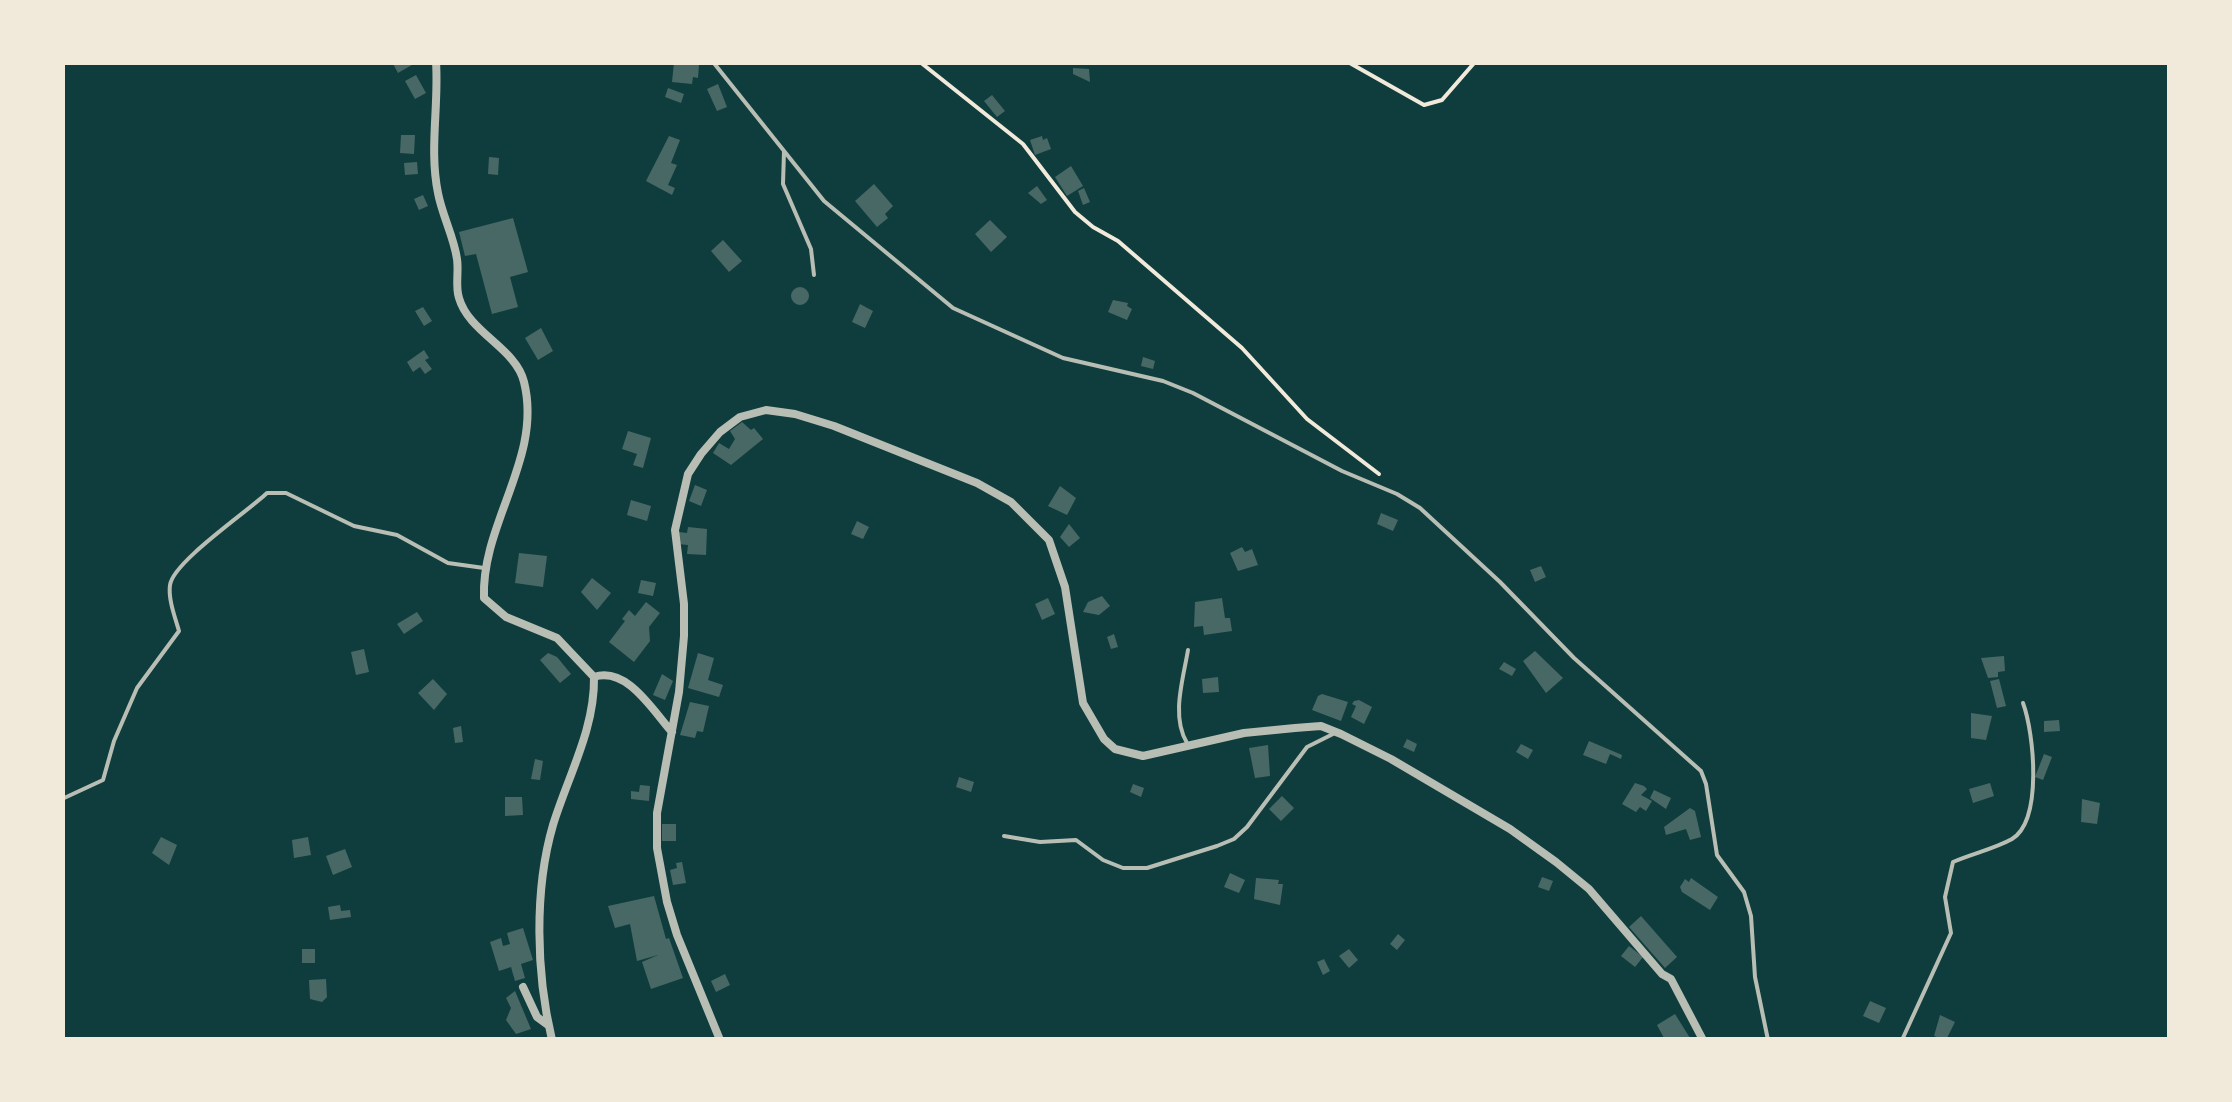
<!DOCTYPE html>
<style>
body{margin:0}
#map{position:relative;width:2232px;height:1102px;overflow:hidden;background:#0f3d3e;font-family:"PT Sans",sans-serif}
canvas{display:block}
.frame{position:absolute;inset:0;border:65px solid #f1e9da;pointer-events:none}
</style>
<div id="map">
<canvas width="2232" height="1102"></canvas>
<div class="frame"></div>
</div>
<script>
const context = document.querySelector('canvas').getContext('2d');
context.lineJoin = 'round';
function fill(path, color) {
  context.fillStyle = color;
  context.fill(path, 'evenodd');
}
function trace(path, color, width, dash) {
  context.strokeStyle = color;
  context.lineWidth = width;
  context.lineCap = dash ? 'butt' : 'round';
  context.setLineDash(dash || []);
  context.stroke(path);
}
const building = new Path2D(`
 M392,62h25l-19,11z
 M674,62l25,3 -1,13 -5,-1 -1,7 -20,-2z
 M1073,68l16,1 1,13 -17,-8z
 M416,75l10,18 -11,6 -10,-18z
 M718,84l9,23 -10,4 -10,-22z
 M668,88l16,6 -3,9 -16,-6z
 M992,95l13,16 -8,6 -13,-16z
 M401,135h14l-1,19 -14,-1z
 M669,136l11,4 -9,23 6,2 -9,20 7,3 -3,7 -26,-14z
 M1042,136l1,4 4,-2 4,11 -16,6 -5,-15z
 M489,157l10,1 -1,17 -10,-1z
 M417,162l1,12 -13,1 -1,-12z
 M1071,166l12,20 -16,10 -12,-19z
 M874,184l19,22 -8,8 3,4 -11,9 -22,-26z
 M1037,186l10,14 -6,4 -13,-11z
 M1084,188l6,14 -7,3 -5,-14z
 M423,195l5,11 -9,4 -5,-11z
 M513,218l15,54 -18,5 8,30 -26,7 -16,-60 -11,2 -6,-24z
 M990,220l17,17 -16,15 -16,-18z
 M723,240l19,21 -13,11 -18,-21z
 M791 296a9 9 0 1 1 18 0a9 9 0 1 1-18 0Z
 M1113,300l15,3 -1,3 5,3 -5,11 -19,-8z
 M860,304l13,7 -8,17 -13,-6z
 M423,307l9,14 -8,5 -9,-15z
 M541,328l12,23 -15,9 -13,-22z
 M424,350l5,8 -4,2 7,9 -7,5 -5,-7 -7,5 -6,-10z
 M1143,357l12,4 -2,8 -12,-3z
 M742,422l9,8 3,-2 9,11 -32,26 -18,-12 6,-10 10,6 6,-10 -5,-8z
 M628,431l23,7 -8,30 -10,-3 4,-11 -15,-5z
 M695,485l12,5 -6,16 -12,-5z
 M1060,486l16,12 -9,17 -19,-9z
 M631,500l20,6 -4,15 -20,-6z
 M1381,513l17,7 -5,11 -16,-7z
 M857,521l12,6 -6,12 -12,-5z
 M1069,524l11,14 -11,9 -9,-10z
 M688,527l19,2 -1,26 -19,-1 1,-9 -10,-1 1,-12 8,1z
 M1242,547l3,5 7,-3 6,16 -20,6 -8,-18z
 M519,553l28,3 -4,31 -28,-4z
 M1541,566l5,11 -11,5 -5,-12z
 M592,578l19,15 -14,17 -16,-18z
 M641,580l15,3 -3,13 -15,-3z
 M1102,596l8,10 -11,9 -16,-3 5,-10z
 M1048,598l7,16 -13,6 -7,-16z
 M1222,598l3,20h5l2,13 -28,4 -1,-9 -9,1 1,-25z
 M646,602l14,11 -11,14 1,14 -16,21 -25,-20 16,-21 -3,-2 7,-9 6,6z
 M417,612l6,9 -19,13 -7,-10z
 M1114,634l4,13 -7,2 -4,-12z
 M364,649l5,23 -13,3 -5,-23z
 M1535,651l28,27 -17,15 -23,-32z
 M548,653l9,4 14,17 -11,9 -20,-23z
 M698,653l16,5 -6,22 15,5 -4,12 -31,-9z
 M2004,656l1,15 -7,1v5l-10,1 -7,-20z
 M1504,662l12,7 -4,7 -13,-7z
 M662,674l11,7 -8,19 -12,-5z
 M1218,677l1,15 -16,1 -1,-14z
 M433,679l14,15 -13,16 -16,-17z
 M1999,679l7,27 -9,2 -7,-27z
 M1322,694l26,8 -7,19 -29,-11 6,-14z
 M1359,700l13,7 -8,17 -13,-7 5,-11 -4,-2 2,-3z
 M690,702l19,4 -6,26 -6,-1 -2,7 -15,-3z
 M1971,713l21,3 -6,24 -15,-2z
 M2059,720l1,11 -16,1v-11z
 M461,726l2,16 -8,1 -2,-15z
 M1407,739l10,5 -3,8 -11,-5z
 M1589,741l33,14 -1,4 -11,-5 -4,10 -23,-9z
 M1521,744l12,6 -5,9 -12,-7z
 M1268,745l2,31 -15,2 -6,-30z
 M2044,754l8,3 -9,23 -8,-3z
 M535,759l8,2 -3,19 -9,-1z
 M959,777l15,5 -3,10 -15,-5z
 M1635,783l9,3 3,3 -6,6 11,6 -6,10 -6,-4 -4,5 -14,-8z
 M1990,783l4,13 -21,7 -4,-14z
 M1133,784l11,4 -3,9 -11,-5z
 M640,785l10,1 -1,15 -18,-2v-8l8,1z
 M1654,790l17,8 -5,11 -16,-11z
 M1282,796l12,12 -13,13 -12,-12z
 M505,797h17l1,18 -18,1z
 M2082,799l18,4 -3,21 -16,-2z
 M1690,808l5,3 6,26 -11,3 -4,-11 -20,6 -2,-8z
 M662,824h14v17h-14z
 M161,837l16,8 -8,20 -17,-12z
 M308,837l3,18 -17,3 -2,-18z
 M345,849l7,18 -19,8 -7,-19z
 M682,862l4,21 -13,2 -3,-15 7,-2 -1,-5z
 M1230,873l15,7 -6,13 -15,-6z
 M1542,877l11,4 -4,10 -11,-4z
 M1256,878l23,2 -1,4h5l-3,21 -26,-6z
 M1691,878l27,19 -8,13 -28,-18 -2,-5 5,-8 4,3z
 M654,896l12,43 3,-1 14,40 -32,11 -9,-27 16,-7 -21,6 -7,-37 -15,4 -7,-22z
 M340,905l1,6 9,-1 1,7 -21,3 -2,-13z
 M1641,916l36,41 -12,11 -36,-41z
 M523,928l10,32 -12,4 4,14 -10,3 -4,-14 -12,4 -9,-29 11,-4 2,8 7,-2 -3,-11z
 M1398,934l7,6 -8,10 -7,-6z
 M1629,946l14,11 -8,10 -14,-11z
 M302,949h13v14h-13z
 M1349,949l9,11 -9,8 -10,-12z
 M1324,959l6,12 -7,4 -6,-13z
 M725,974l5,11 -14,7 -5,-11z
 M326,979l1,18 -5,5 -12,-3 -1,-19z
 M515,991l16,38 -15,5 -10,-14 5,-12 -5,-10z
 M1870,1001l16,7 -7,15 -16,-7z
 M1675,1014l15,24 -3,2h-22l-8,-15z
 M1940,1015l15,7 -9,18 -12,-4z`);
const path = new Path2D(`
 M920,62l103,82 52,68 18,15 25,14 36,31 88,76 65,71 72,55
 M1348,62l76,43 18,-5 33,-38`);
const service = new Path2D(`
 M713,62l111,139 129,107 110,50 100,23 30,12 149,78 55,23 23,14 80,74 74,76 127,113 5,13 11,71 27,37 7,24 4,61 13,63
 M784,151l-1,33 28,65 3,26
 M1187,743c-16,-27 -4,-63 1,-93
 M62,799l41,-19 11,-39 23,-53 42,-57c-4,-14 -11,-32 -9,-46 3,-23 77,-73 97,-92h19l68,33 43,9 51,28 36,5
 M1004,836l36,6 36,-2 27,20 20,8h24l70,-22 17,-7 13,-12 60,-80 26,-13
 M1902,1040l49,-107 -6,-36 8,-35c18,-8 41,-13 59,-23 31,-19 22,-106 11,-136`);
const minor = new Path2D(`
 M436,62c3,43 -7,88 2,131 4,22 16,44 19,66 2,13 -2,27 2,39 10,35 57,50 65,84 19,76 -43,141 -40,216l22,19 51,21 37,39c1,52 -26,99 -41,148 -19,65 -17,148 -1,215
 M594,677c33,-11 59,34 78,55
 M523,987l14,30 11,8
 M720,1040l-43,-105 -10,-33 -10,-54v-35l22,-121 5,-56v-32l-9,-74 13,-56 13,-20 19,-22 20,-15 26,-7 29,4 39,12 143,57 34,19 38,38 16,47 18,116 21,36 11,10 28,7 101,-23 51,-5 26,-2 20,8 50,25 119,70 46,33 33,27 73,85 9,5 32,61`);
fill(building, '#486865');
trace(path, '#f1e9da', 4);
trace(service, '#b8beb3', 4);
trace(minor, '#b8beb3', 8);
</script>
